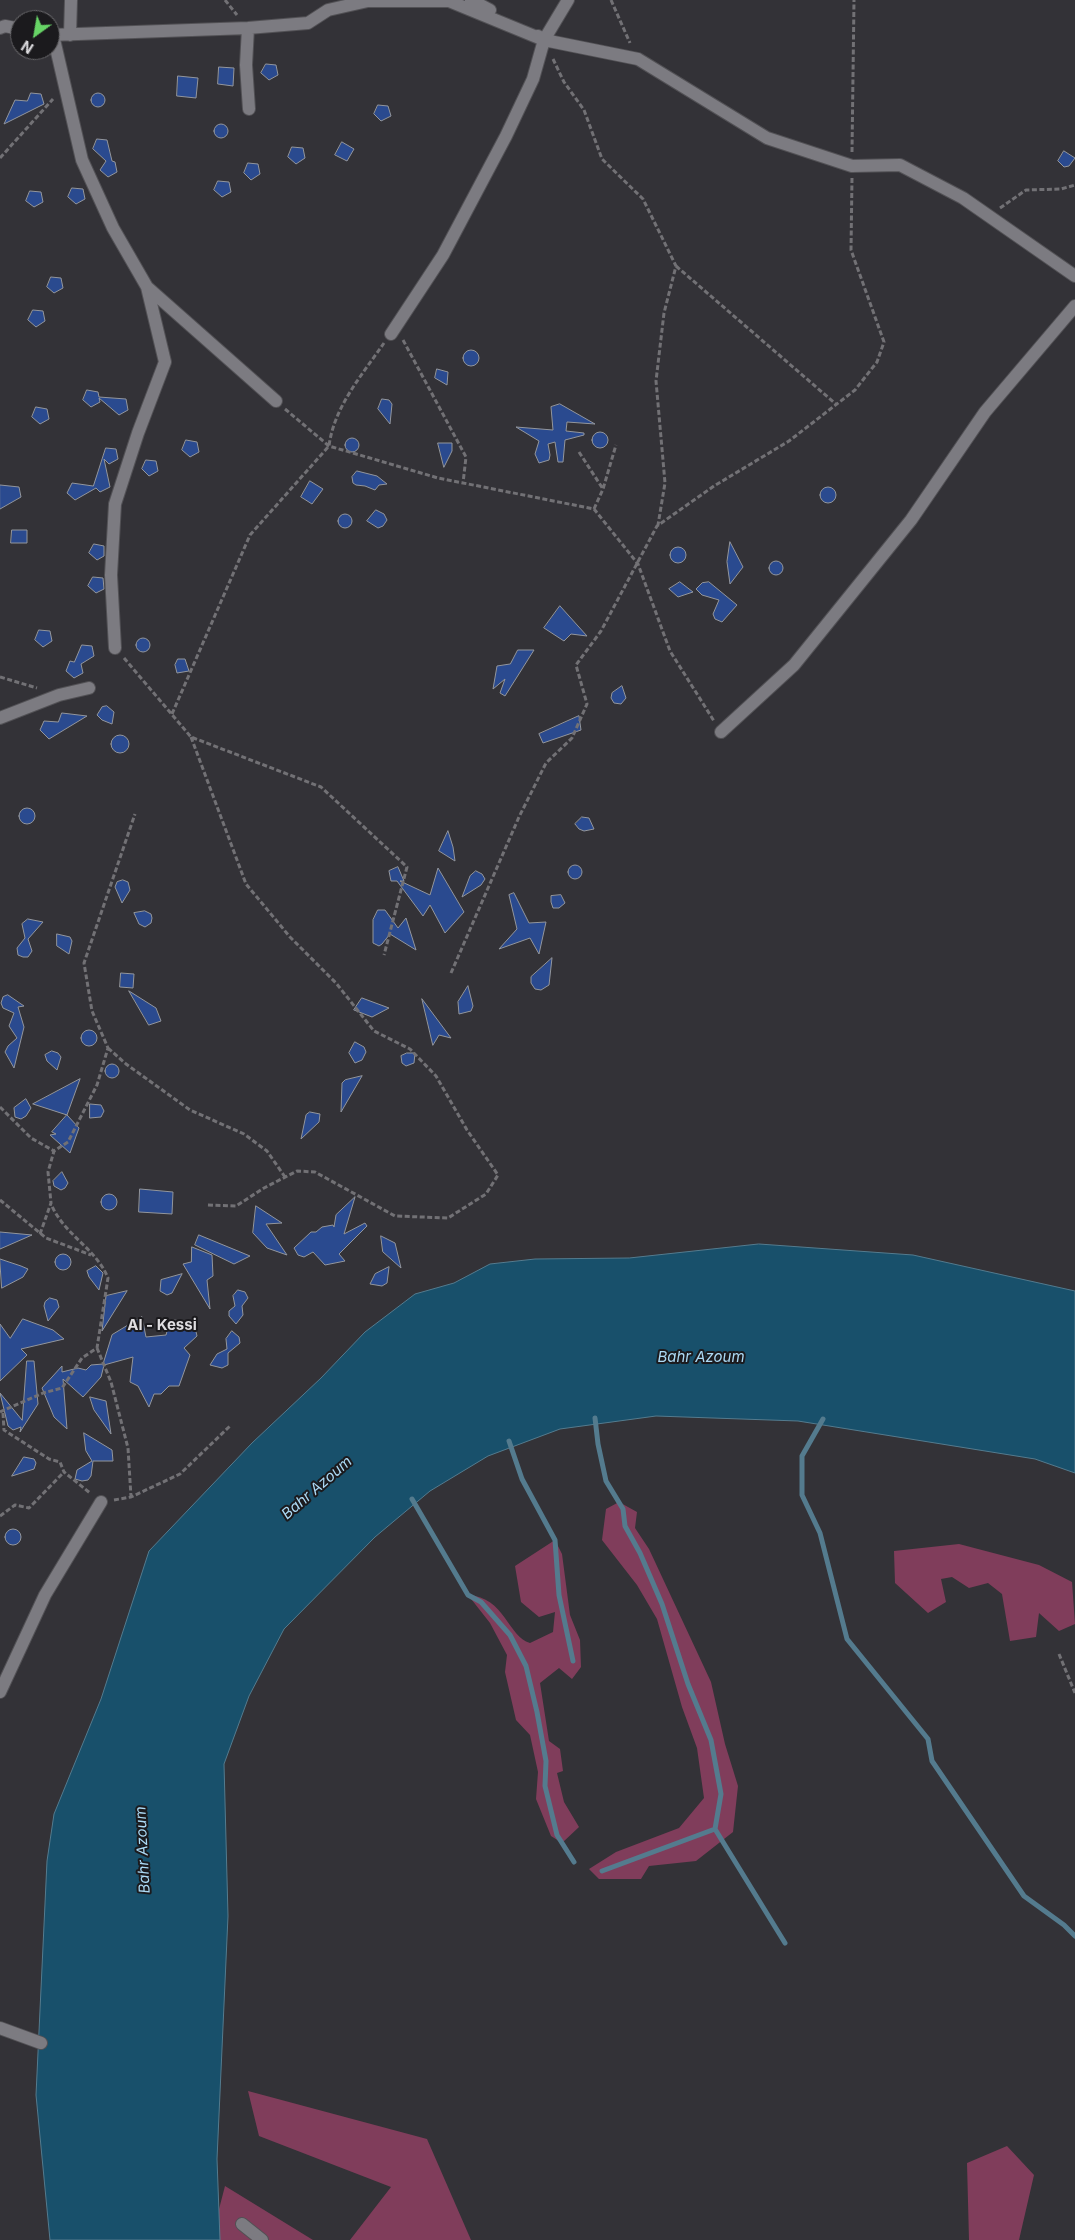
<!DOCTYPE html>
<style>
body{margin:0}
#map{position:relative;width:1075px;height:2240px;overflow:hidden;background:#333237;font-family:Inter,sans-serif}
canvas{display:block}
.north{position:absolute;left:10px;top:10px;width:50px;height:50px;box-sizing:border-box;background:#1b1a1d;border:1px solid #69686b;border-radius:50%;rotate:212deg;font-size:14px;font-weight:700;line-height:20px;text-align:center;color:#dfdee1}
.north::after{content:'';display:block;margin:auto;width:18px;height:22px;background:#67d466;clip-path:polygon(50% 0,100% 100%,50% 72%,0 100%)}
</style>
<div id="map">
<canvas width="1075" height="2240"></canvas>
<div class="north">N</div>
</div>
<script>
const context = document.querySelector('canvas').getContext('2d');
context.lineJoin = 'round';
function fill(path, color) {
  context.fillStyle = color;
  context.fill(path, 'evenodd');
}
function trace(path, color, width, dash) {
  context.strokeStyle = color;
  context.lineWidth = width;
  context.lineCap = dash ? 'butt' : 'round';
  context.setLineDash(dash || []);
  context.stroke(path);
}
function write(font, color, halo, rows, align = 'center') {
  context.font = font + ' Inter,sans-serif';
  context.lineWidth = 4;
  context.setLineDash([]);
  context.textBaseline = 'middle';
  context.strokeStyle = halo;
  context.fillStyle = color;
  for (const [text, x, y, turn = 0] of rows) {
    context.save();
    context.translate(x, y);
    context.rotate((+turn || 0) * Math.PI / 180);
    context.textAlign = isNaN(turn) ? turn : align;
    if (halo) context.strokeText(text, 0, 0);
    context.fillText(text, 0, 0);
    context.restore();
  }
}
const green = new Path2D(`
 M619,1502l18,10 -2,16 14,21 62,133 14,62 13,42 -5,46 -37,29 -47,5 -8,13h-42l-10,-10 27,-17 63,-24 25,-30 -7,-50 -15,-41 -25,-88 -20,-34 -35,-45 4,-31z
 M555,1540l7,14 8,61 10,25 1,27 -9,12 -13,-11 -19,15 9,58 11,8 3,22 -6,2 7,29 15,25 -17,16 -11,-7 -15,-37 2,-27 -8,-37 -14,-15 -11,-48 2,-17 -17,-32 -22,-28c37,2 40,42 62,48l23,-11 2,-20 -16,5 -18,-15 -6,-36z
 M959,1544l80,21 33,17 3,42 -16,7 -20,-18 -3,24 -26,4 -8,-47 -14,-11 -19,5 -17,-11 -11,2 5,23 -18,11 -33,-30 -1,-32z
 M248,2091l179,48 44,101h-121l41,-53 -132,-51z
 M1007,2146l27,29 -15,65h-50l-2,-77z
 M225,2186l88,54h-102z`);
const water = new Path2D(`
 M759,1244l154,11 162,36v182l-40,-14 -237,-38 -142,-5 -96,13 -72,27 -58,35 -55,46 -91,92 -35,67 -25,68 4,152 -11,243 3,81h-170l-14,-145 11,-234 7,-47 47,-115 48,-148 103,-108 69,-65 44,-46 50,-38 39,-11 36,-19 45,-5 94,-1z`);
const stream = new Path2D(`
 M595,1418l3,26 8,37 17,28 2,17 15,27 22,51 26,80 23,56 10,54 -6,35 70,114
 M823,1419l-21,37v39l18,38 27,106 81,100 4,22 92,135 40,29 11,11
 M509,1441l13,38 33,61 4,55 14,66
 M412,1499l56,96 13,7 29,33 16,31 11,46 9,49 -1,25 12,49 17,27
 M602,1871l113,-42`);
const building = new Path2D(`
 M266,64l10,1 2,10 -9,5 -8,-7z
 M219,67l15,1 -1,18 -15,-2z
 M178,76l20,2 -2,20 -19,-2z
 M91 100a7 7 0 1 1 14 0a7 7 0 1 1-14 0Z
 M31,93l10,1 3,10 -40,20 11,-24 12,1z
 M378,105l10,1 3,10 -10,5 -7,-7z
 M214 131a7 7 0 1 1 14 0a7 7 0 1 1-14 0Z
 M97,139l10,1 5,21 3,1 2,10 -9,5 -8,-7 6,-9 -13,-12z
 M342,142l12,7 -7,12 -12,-6z
 M292,147l11,1 2,10 -9,6 -8,-7z
 M1064,151l11,7 -6,8 -5,1 -6,-6z
 M248,163l10,1 2,10 -9,6 -7,-7z
 M218,181l11,1 2,10 -9,5 -8,-7z
 M72,188l11,1 2,10 -9,5 -8,-7z
 M30,191l11,1 2,10 -9,5 -8,-6z
 M51,277l10,1 2,10 -9,5 -7,-6z
 M33,310l10,1 2,10 -9,6 -8,-7z
 M463 358a8 8 0 1 1 16 0a8 8 0 1 1-16 0Z
 M437,369l11,3 -1,13 -12,-7z
 M87,390l11,2 1,5 27,2 2,11 -9,5 -20,-17 1,4 -9,5 -8,-7z
 M382,399l7,1 3,4 -2,20 -12,-15z
 M560,404l35,20 -28,-2 -1,9 18,2v2l-19,5 -2,22h-5l-3,-20 -7,2 2,11 -1,5 -10,3 -4,-9 4,-13 -23,-14 37,3 -2,-23z
 M36,407l11,2 2,10 -9,5 -8,-7z
 M592 440a8 8 0 1 1 16 0a8 8 0 1 1-16 0Z
 M345 445a7 7 0 1 1 14 0a7 7 0 1 1-14 0Z
 M186,440l11,2 2,10 -9,5 -8,-7z
 M438,443h14v8l-8,16z
 M106,448l10,1 2,10 -9,5 -5,-5 6,28 -10,5 -4,-4 -21,12 -8,-7 5,-10 21,3z
 M146,460l10,1 2,10 -9,5 -7,-7z
 M357,471l20,5 10,8 -8,1 -4,5 -10,-4 -9,-1 -3,-2 -1,-6z
 M310,481l13,8 -11,15 -11,-7z
 M0,485l19,2 2,10 -21,12z
 M820 495a8 8 0 1 1 16 0a8 8 0 1 1-16 0Z
 M376,510l8,4 3,6 -4,6 -5,2 -11,-7z
 M338 521a7 7 0 1 1 14 0a7 7 0 1 1-14 0Z
 M12,530h15v13h-16z
 M730,542l13,25 -13,17 -3,-22z
 M94,544l10,2v10l-7,4 -8,-7z
 M670 555a8 8 0 1 1 16 0a8 8 0 1 1-16 0Z
 M769 568a7 7 0 1 1 14 0a7 7 0 1 1-14 0Z
 M93,577l10,1 1,11 -8,4 -8,-7z
 M680,582l13,10 -15,5 -9,-8z
 M709,582l28,23 -15,17 -7,-3 -2,-5 6,-14 -17,-5 -6,-6 6,-6z
 M560,606l27,30 -16,-2 -7,7 -20,-13z
 M39,630l11,1 2,10 -9,6 -8,-7z
 M136 645a7 7 0 1 1 14 0a7 7 0 1 1-14 0Z
 M82,645l10,1 2,10 -13,8 2,9 -9,5 -8,-7 4,-10 4,1z
 M518,650h16l-29,46 -5,-3 5,-14 -12,10 4,-23 13,-2z
 M178,659h7l4,12 -12,2 -2,-8z
 M622,686l4,12 -5,6 -7,-1 -3,-5 1,-5z
 M107,706l7,6 -2,12 -10,-4 -5,-5 5,-8z
 M62,713l25,3 -38,23 -9,-9 4,-9 14,1z
 M579,716l2,14 -38,13 -4,-9z
 M111 744a9 9 0 1 1 18 0a9 9 0 1 1-18 0Z
 M19 816a8 8 0 1 1 16 0a8 8 0 1 1-16 0Z
 M582,817l7,1 5,11 -10,2 -5,-2 -4,-5z
 M448,831l5,16 2,14 -16,-10z
 M568 872a7 7 0 1 1 14 0a7 7 0 1 1-14 0Z
 M398,867l6,14h-4l30,14 8,-27 26,44 -19,21 -15,-28 -7,11 -26,-35h-6l-2,-10z
 M476,871l6,3 3,5 -4,6 -19,12 8,-21z
 M123,880l5,2 2,8 -8,13 -7,-16 2,-5z
 M514,893l15,30 17,-1 -7,32 -9,-16 -31,11 18,-20 -8,-34z
 M561,895l4,8 -6,5h-6l-2,-6v-6z
 M378,910h7l13,18 8,-10 10,32 -26,-16 -8,10 -3,2 -6,-3v-23z
 M145,911l6,3 1,4 -1,5 -6,4 -6,-3 -5,-11z
 M28,919l15,3 -15,17 4,12 -4,6h-5l-5,-2 -1,-7 8,-10 -3,-14z
 M57,934l13,3 2,4 -3,13 -12,-8z
 M552,958l-3,27 -8,5 -6,-1 -4,-6v-6z
 M121,973l13,1 -1,14 -13,-1z
 M468,986l5,20 -2,5 -12,3 -1,-12z
 M129,991l27,17 5,13 -12,4z
 M8,995l16,11 -6,1 6,20 -10,41 -9,-16 3,-6 9,-8 -8,-12 5,-13 -11,-5 -2,-5 2,-6z
 M362,998l27,10 -17,9 -18,-7z
 M422,999l29,39 -12,-3 -6,10z
 M81 1038a8 8 0 1 1 16 0a8 8 0 1 1-16 0Z
 M355,1042l9,5 2,5 -4,8 -7,3 -6,-10z
 M52,1051l6,2 3,4 -4,13 -10,-9 -2,-6z
 M407,1053h8l-1,10 -8,3 -4,-3 -1,-7z
 M105 1071a7 7 0 1 1 14 0a7 7 0 1 1-14 0Z
 M362,1076l-21,36 1,-29 3,-3z
 M80,1079l-13,36 -34,-11z
 M26,1099l5,9 -5,8 -5,3 -6,-2 -1,-9z
 M90,1104l11,1 3,6 -3,6 -11,1z
 M310,1112l10,2 -1,8 -18,17 5,-24z
 M67,1115l12,13 -9,25 -20,-18 6,-1 -4,-2z
 M62,1172l6,11 -3,5 -4,2 -7,-4 -1,-5z
 M140,1189l33,3 -1,22 -33,-2z
 M101 1202a8 8 0 1 1 16 0a8 8 0 1 1-16 0Z
 M355,1197l-11,37 21,-11 2,3 -28,28 6,7 -20,4 -12,-13 -9,5 -6,-2 -4,-7 17,-16h5l6,-5 11,-2 1,2 2,-12z
 M256,1206l26,17 -16,1 21,31 -20,-7 -14,-15z
 M0,1232l32,3 -32,14z
 M199,1235l51,21 -16,8 -39,-19z
 M381,1236l14,7 6,25 -18,-16z
 M192,1247l20,8 1,21 -6,4 3,29 -27,-45 8,-2z
 M55 1262a8 8 0 1 1 16 0a8 8 0 1 1-16 0Z
 M0,1259l21,7 7,3 -5,8 -21,11z
 M96,1266l7,7 -4,17 -10,-13 -2,-6z
 M389,1267l-2,16 -5,3 -12,-2 5,-10z
 M182,1274l-10,19 -5,2 -7,-4 1,-11z
 M238,1290l7,2 3,6 -6,8 1,9 -7,9 -7,-8v-5l6,-5 -2,-10z
 M127,1291l-25,40 4,-35z
 M50,1298l7,2 2,7 -11,14 -4,-15 1,-4z
 M142,1317l4,20 20,-2 3,-11 5,-4 20,3 3,13 -13,12 6,7 -11,31h-10l-8,8h-7l-5,13 -11,-21 -8,-4 3,-25 -29,8 -3,12 -18,20 -20,-18 4,50 -13,-12 -12,-29 20,-22v6l16,-4 8,2 5,-5 12,-1 9,-29z
 M23,1319l30,11 11,9 -43,10 6,6 -27,26v-57l10,14z
 M232,1331l7,6 1,6 -12,10v12l-6,3 -12,-3 7,-11 10,-5 -1,-10z
 M27,1361h7l4,43 -18,28 1,-5 -8,3 -5,-4 -8,-33 22,27z
 M90,1397l16,4 5,33 -17,-24z
 M84,1433l28,17 1,11h-20l-2,15 -3,4 -6,1 -7,-2 2,-9 15,-9 -6,-10z
 M24,1457l10,2 2,4 -2,6 -22,7z
 M5 1537a8 8 0 1 1 16 0a8 8 0 1 1-16 0Z`);
const path = new Path2D(`
 M225,0l12,15
 M611,0l19,43
 M553,59l11,23 20,28 18,49 41,40 33,67 -12,47 -8,68 9,102 -7,42
 M852,152l2,-152
 M0,158l53,-59
 M1000,208l26,-18 35,-1 14,-4
 M676,266l161,139
 M403,340l63,117 -3,26
 M285,409l44,37 109,32 156,31 44,55 32,87 44,70
 M579,452l24,37
 M594,509l9,-20 13,-44
 M124,658l67,79 130,50 86,80 -23,88
 M0,677l37,11
 M172,714l78,-179 79,-89c5,-39 33,-71 55,-103
 M191,737l55,147 44,53 46,46 38,48 36,18 26,27 31,54 31,45 -12,19 -38,24 -53,-2 -80,-44 -18,-1 -33,17 -28,18 -30,-1
 M451,973l68,-156 27,-54 26,-25 15,-34 -11,-39 25,-34 56,-105 57,-40 75,-45 66,-51 22,-28 7,-20 -33,-92 1,-72
 M108,1048l18,16 64,46 54,24 23,17 18,26
 M0,1107l31,31 23,13
 M0,1200l46,38 45,17
 M40,1234l11,-31 -3,-31 6,-21 14,-9 29,-57 11,-37 -16,-37 -8,-48 51,-149
 M97,1348l14,34 17,66 3,49
 M0,1412l43,-19 19,-5 20,-30 15,-10 11,-70c-12,-30 -44,-43 -57,-74
 M3,1413l1,17 45,29 11,3 4,10 26,21
 M114,1500l17,-3 49,-23 50,-48
 M0,1516l15,-11 14,3 35,-36
 M1059,1654l16,39`);
const street = new Path2D(`
 M471,0l19,10
 M0,28l5,-2 15,3
 M248,28l-2,37 3,44
 M50,35l198,-7 60,-5 20,-13 40,-9h81l95,39 94,19 129,79 85,28 48,-1 63,33 112,78
 M53,35l29,125 31,68 34,59 129,114
 M70,35l1,-35
 M544,40l24,-40
 M391,334l52,-79 63,-119 27,-57 11,-39 -6,-4
 M115,648l-4,-73 4,-71 23,-71 27,-71 -18,-75
 M0,718l59,-23 30,-7
 M721,732l73,-67 117,-145 74,-108 90,-106
 M0,1692l45,-97 56,-93
 M0,2028l41,15
 M242,2224l20,16`);
const neighbourhoodNames = [
 ["Al - Kessi",162,1325]
];
const waterNames = [
 ["Bahr Azoum",701,1357],
 ["Bahr Azoum",317,1488,-41],
 ["Bahr Azoum",143,1850,-93]
];
fill(green, '#803d5b');
fill(water, '#18506b');
trace(water, '#547b8e', 1);
trace(stream, '#547b8e', 5);
fill(building, '#2a4a8f');
trace(building, '#93969c', 1);
trace(street, '#525155', 14);
trace(path, '#727175', 3, [5, 2.5]);
trace(street, '#7c7b81', 12);
write('bold 15px', '#dfdee1', '#1b1a1d', neighbourhoodNames);
write('italic 15px', '#abd9f4', '#1b1a1d', waterNames);
</script>
